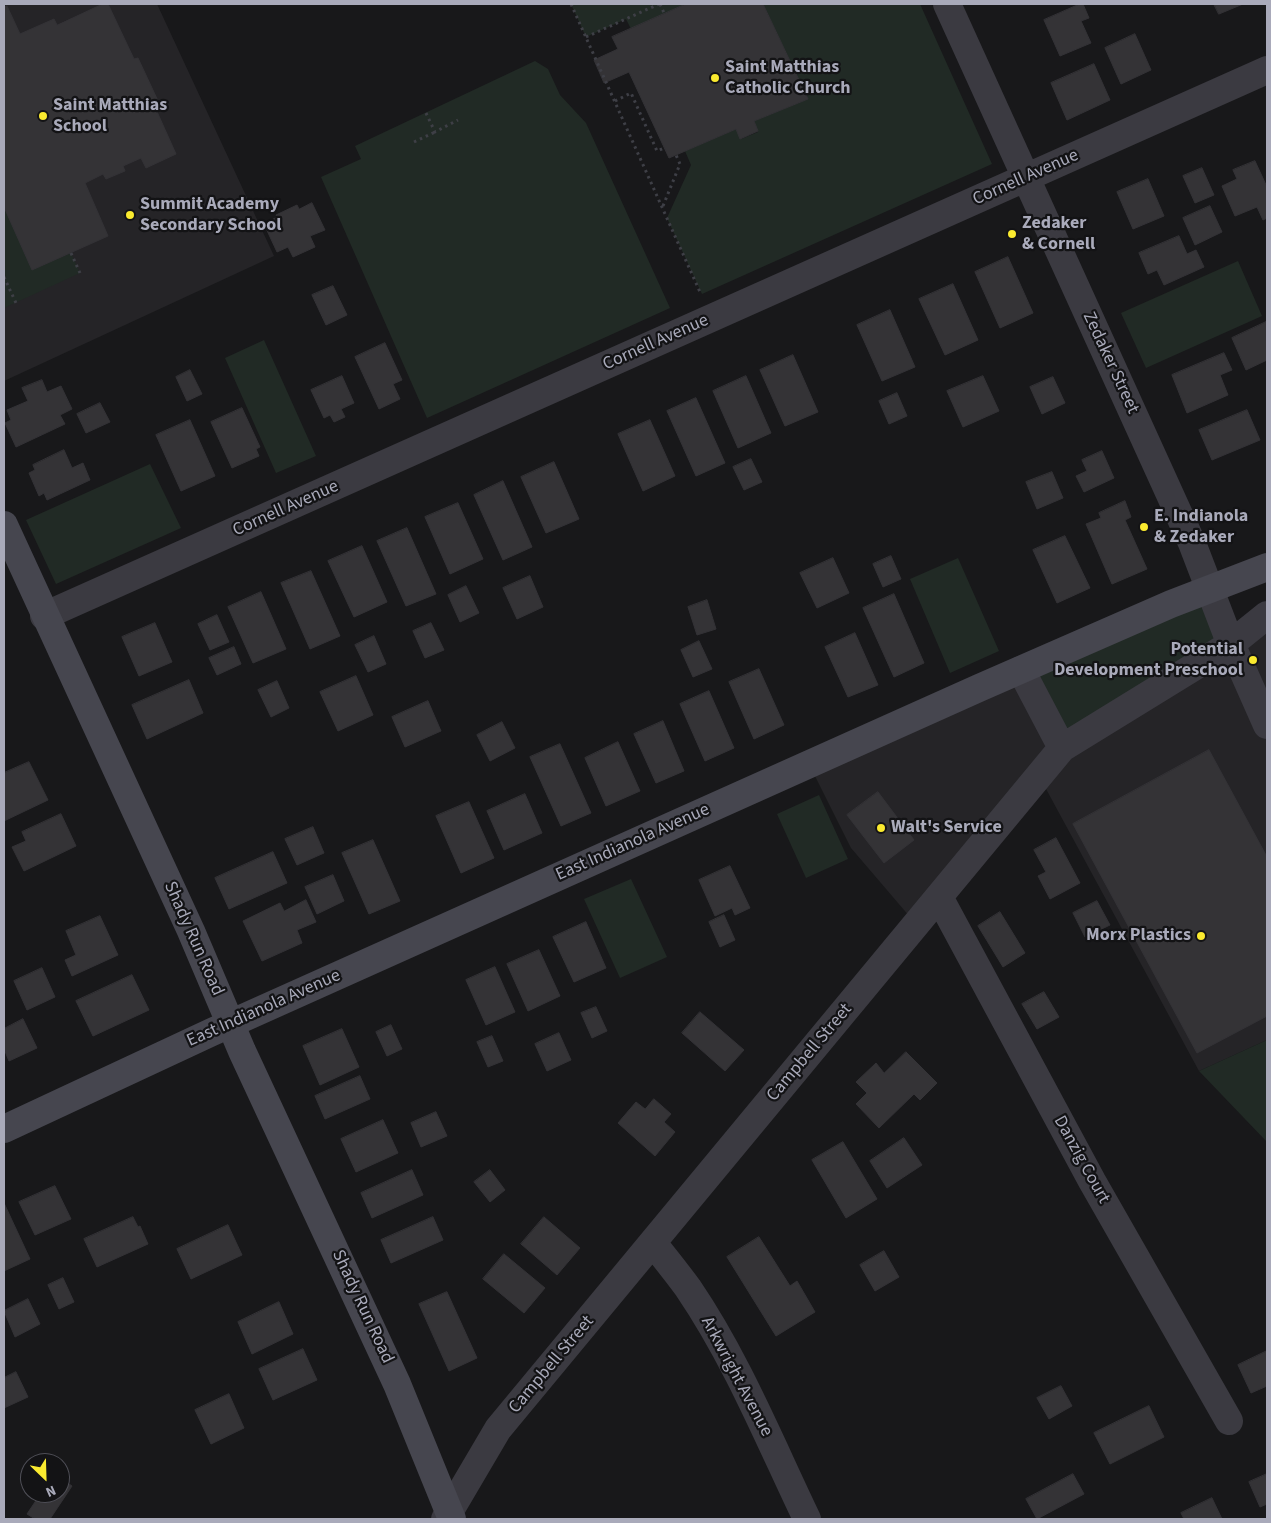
<!DOCTYPE html>
<style>
body{margin:0}
#map{position:relative;width:1271px;height:1523px;overflow:hidden;background:#18181a;font-family:"Source Sans 3",sans-serif}
canvas{display:block}
.frame{position:absolute;inset:0;border:5px solid #a9aaba;pointer-events:none}
.north{position:absolute;left:20px;top:1453px;width:50px;height:50px;box-sizing:border-box;background:#131315;border:1px solid #4f4f57;border-radius:50%;rotate:156deg;font-size:14px;font-weight:700;line-height:20px;text-align:center;color:#a9aaba}
.north::after{content:'';display:block;margin:auto;width:18px;height:22px;background:#faea2f;clip-path:polygon(50% 0,100% 100%,50% 72%,0 100%)}
</style>
<div id="map">
<canvas width="1271" height="1523"></canvas>
<div class="frame"></div>
<div class="north">N</div>
</div>
<script>
const context = document.querySelector('canvas').getContext('2d');
context.lineJoin = 'round';
function fill(path, color) {
  context.fillStyle = color;
  context.fill(path, 'evenodd');
}
function trace(path, color, width, dash) {
  context.strokeStyle = color;
  context.lineWidth = width;
  context.lineCap = dash ? 'butt' : 'round';
  context.setLineDash(dash || []);
  context.stroke(path);
}
function write(font, color, halo, rows, align = 'center') {
  context.font = font + ' "Source Sans 3",sans-serif';
  context.lineWidth = 4.5;
  context.setLineDash([]);
  context.textBaseline = 'middle';
  context.strokeStyle = halo;
  context.fillStyle = color;
  for (const [text, x, y, turn = 0] of rows) {
    context.save();
    context.translate(x, y);
    context.rotate((+turn || 0) * Math.PI / 180);
    context.textAlign = isNaN(turn) ? turn : align;
    if (halo) context.strokeText(text, 0, 0);
    context.fillText(text, 0, 0);
    context.restore();
  }
}
const built = new Path2D(`
 M4,4h153l117,252 -270,125z
 M1267,615v425l-68,31 -160,-295 -123,148 -65,-76 -42,-84 170,-76z`);
const green = new Path2D(`
 M571,4h115l-55,25 -5,-10 -40,18z
 M763,4h157l72,160 -290,130 -35,-76 24,-53 -6,-14 51,-22 5,10 17,-7 -4,-11 54,-22z
 M535,61l13,8 12,26 26,28 84,185 -243,110 -106,-241 40,-18 -6,-13z
 M4,207l28,63 39,-17 9,20 -76,35z
 M1238,261l24,55 -116,52 -25,-55z
 M264,340l52,116 -40,17 -51,-115z
 M150,464l31,64 -125,56 -30,-64z
 M958,558l41,93 -49,22 -40,-94z
 M1211,588l17,49 -166,111 -41,-78z
 M819,795l29,64 -42,19 -29,-64z
 M631,879l36,78 -47,21 -36,-79z
 M1267,1040v102l-68,-71z`);
const building = new Path2D(`
 M103,4h5l26,55 4,-1 21,45 -5,2 22,49 -30,14 -5,-10 -18,8 2,5 -19,8 -3,-5 -18,9 23,53 -76,34 -28,-63v-200l3,-1 13,28 34,-15 3,6z
 M686,4h77l45,95 -54,22 4,10 -18,8 -4,-10 -67,29 -40,-86 -25,11 -10,-23 24,-11 -6,-12z
 M1080,4h3l6,14 -8,3 10,22 -31,13 -16,-36z
 M1214,4h29l-24,10z
 M1135,34l16,36 -30,14 -16,-36z
 M1094,64l16,36 -43,20 -16,-37z
 M1255,161l12,26v31l-4,2 -6,-13 -22,9 -13,-30 15,-7 -4,-9z
 M1202,168l12,27 -19,8 -12,-27z
 M1148,179l16,37 -31,13 -16,-37z
 M312,203l13,27 -15,6 5,11 -22,10 -5,-10 -11,5 -13,-28 13,-7 -1,-2 21,-10 2,4z
 M1210,206l12,26 -27,13 -12,-27z
 M1179,236l8,18 9,-4 8,17 -40,18 -7,-15 -9,4 -9,-21z
 M1008,257l25,56 -33,15 -25,-56z
 M953,284l25,56 -33,15 -26,-56z
 M333,286l14,29 -21,10 -14,-30z
 M890,310l25,57 -33,14 -25,-56z
 M1266,322l1,38 -21,10 -14,-32z
 M385,343l17,37 -9,4 7,15 -21,10 -24,-52z
 M1224,353l8,17 -12,5 8,20 -41,18 -15,-38z
 M793,355l25,57 -33,14 -25,-56z
 M190,370l12,24 -15,7 -11,-24z
 M342,376l12,27 -13,6 4,8 -11,5 -4,-7 -6,3 -13,-28z
 M746,376l25,57 -33,15 -25,-57z
 M983,376l16,35 -36,16 -16,-36z
 M1053,377l12,26 -23,11 -12,-27z
 M42,380l5,12 14,-6 11,23 -12,6 5,9 -49,23 -11,-24 6,-3 -4,-10 21,-9 -6,-13z
 M897,393l10,23 -18,8 -10,-23z
 M696,398l29,65 -29,13 -29,-65z
 M100,403l10,19 -24,11 -9,-19z
 M242,408l18,39 -4,2 3,7 -27,12 -21,-46z
 M1247,410l13,30 -48,20 -13,-30z
 M190,420l25,56 -34,15 -25,-56z
 M650,420l25,56 -32,15 -25,-57z
 M64,450l8,18 11,-5 7,17 -43,20 -3,-7 -5,3 -10,-23 6,-3 -2,-5z
 M1102,451l12,27 -30,14 -8,-16 11,-5 -5,-11z
 M751,459l11,23 -18,8 -11,-23z
 M554,462l25,57 -33,14 -25,-56z
 M1052,472l11,26 -26,11 -11,-27z
 M503,481l29,66 -29,13 -29,-65z
 M1125,501l6,16 -6,3 22,49 -35,15 -26,-60 15,-6 -2,-5z
 M458,503l25,56 -33,15 -25,-57z
 M407,528l29,66 -30,12 -29,-65z
 M1065,536l25,52 -33,15 -24,-53z
 M362,546l25,56 -33,15 -26,-56z
 M891,556l10,23 -18,8 -10,-23z
 M833,558l16,35 -32,15 -17,-35z
 M311,571l29,65 -30,13 -29,-66z
 M530,576l13,31 -26,12 -14,-31z
 M466,586l13,27 -19,9 -12,-27z
 M261,592l25,57 -33,14 -25,-56z
 M894,594l30,69 -30,14 -31,-69z
 M707,600l9,29 -19,6 -9,-28z
 M217,615l12,27 -19,8 -12,-26z
 M155,623l17,39 -33,14 -17,-39z
 M431,623l13,27 -19,8 -12,-27z
 M855,633l23,52 -30,12 -23,-50z
 M374,636l12,28 -18,8 -13,-27z
 M699,641l13,28 -19,8 -12,-27z
 M234,647l7,17 -24,11 -8,-17z
 M759,669l25,56 -30,14 -25,-57z
 M356,676l17,39 -35,16 -18,-39z
 M189,680l14,33 -56,26 -15,-34z
 M277,681l12,27 -18,9 -13,-27z
 M709,691l25,57 -29,13 -25,-57z
 M428,701l13,30 -36,16 -13,-30z
 M663,721l21,50 -28,12 -22,-49z
 M502,722l13,26 -25,13 -13,-26z
 M618,742l22,49 -34,15 -21,-48z
 M560,744l31,69 -30,13 -31,-69z
 M1209,750l58,107v159l-70,37 -124,-229z
 M29,762l19,38 -44,21v-48z
 M878,792l36,48 -30,23 -37,-48z
 M525,794l17,39 -38,17 -17,-39z
 M469,802l25,56 -33,15 -25,-57z
 M61,814l15,32 -52,25 -12,-24 14,-6 -4,-9z
 M313,827l11,26 -27,12 -12,-26z
 M1056,838l24,45 -30,16 -12,-23 8,-4 -12,-22z
 M373,840l27,61 -31,13 -27,-61z
 M273,852l14,31 -58,26 -14,-31z
 M730,866l20,42 -15,7 -3,-7 -17,8 -16,-36z
 M333,875l11,26 -27,13 -12,-27z
 M306,900l10,22 -19,8 5,13 -40,18 -19,-40 37,-18 4,8z
 M1097,901l13,24 -25,12 -12,-24z
 M1000,912l25,41 -22,14 -25,-41z
 M724,915l11,25 -15,7 -11,-25z
 M100,916l18,39 -46,21 -7,-16 11,-5 -10,-24z
 M586,922l20,46 -32,14 -21,-45z
 M539,950l21,46 -32,15 -21,-47z
 M495,967l20,45 -29,13 -20,-45z
 M42,968l13,29 -28,13 -13,-29z
 M132,975l17,35 -56,26 -17,-35z
 M1044,992l15,25 -22,12 -15,-25z
 M596,1007l11,24 -15,7 -11,-25z
 M700,1012l44,38 -19,21 -43,-38z
 M23,1019l14,29 -28,13 -5,-12v-20z
 M391,1025l11,24 -15,7 -11,-24z
 M342,1029l17,38 -39,18 -17,-39z
 M559,1033l12,27 -24,11 -12,-27z
 M492,1036l11,25 -15,6 -11,-25z
 M906,1052l31,31 -17,17 -6,-6 -35,34 -23,-24 11,-11 -11,-11 20,-19 8,10z
 M360,1076l10,23 -45,20 -10,-23z
 M654,1099l17,15 -7,8 11,10 -20,24 -37,-33 18,-21 9,7z
 M436,1112l11,24 -26,11 -10,-24z
 M383,1120l15,33 -42,19 -15,-33z
 M904,1138l18,27 -35,23 -17,-27z
 M843,1142l34,57 -31,19 -34,-58z
 M412,1170l11,25 -51,23 -11,-25z
 M490,1170l15,20 -15,12 -16,-20z
 M55,1186l16,33 -36,16 -16,-33z
 M4,1203l26,56 -26,12z
 M133,1217l5,10 2,-1 8,18 -51,23 -13,-28z
 M433,1217l10,23 -52,23 -10,-23z
 M544,1217l36,31 -23,27 -36,-31z
 M228,1225l14,30 -51,24 -14,-30z
 M759,1237l31,49 7,-5 18,31 -39,24 -49,-79z
 M884,1251l15,26 -24,14 -15,-26z
 M504,1254l41,34 -21,25 -41,-34z
 M63,1278l11,24 -15,7 -11,-24z
 M447,1292l30,66 -28,13 -30,-67z
 M28,1299l12,25 -25,13 -11,-26z
 M279,1302l14,32 -41,20 -14,-32z
 M303,1349l14,31 -44,20 -14,-31z
 M1267,1351v35l-16,7 -13,-28z
 M16,1372l12,25 -24,11v-30z
 M1061,1386l11,20 -23,13 -12,-21z
 M229,1394l15,34 -33,16 -16,-34z
 M1149,1406l15,31 -54,27 -16,-31z
 M1073,1474l11,20 -47,25 -11,-20z
 M1267,1474v30l-7,3 -11,-25z
 M60,1478l12,8 -22,33h-15l-8,-5 14,-21h19z
 M1212,1498l10,21h-38l-3,-6z`);
const path = new Path2D(`
 M571,4l129,288
 M660,4l4,9
 M586,37l73,-33
 M615,101l16,-8 26,58 7,-3
 M426,113l9,19 23,-12
 M414,142l21,-10
 M663,206l17,-42 -4,-9
 M71,253l9,20
 M4,277l12,26`);
const street = new Path2D(`
 M947,4l245,539 36,94 39,88
 M44,616l1223,-546
 M1021,670l41,78
 M939,897l153,284 137,240
 M653,1243c12,15 24,30 35,45 49,72 82,154 119,231
 M445,1519l53,-90 564,-681 169,-104 36,-29`);
const secondary = new Path2D(`
 M4,525l187,406 51,120 155,333 55,135
 M4,1129l208,-97 767,-344 192,-84 96,-37`);
const markers = [
 [715,78,5,"#faea2f"],
 [43,116,5,"#faea2f"],
 [130,215,5,"#faea2f"],
 [1012,234,5,"#faea2f"],
 [1144,527,5,"#faea2f"],
 [1253,660,5,"#faea2f"],
 [881,828,5,"#faea2f"],
 [1201,936,5,"#faea2f"]
];
const poiNames = [
 ["Saint Matthias",725,68],
 ["Catholic Church",725,89],
 ["Saint Matthias",53,106],
 ["School",53,127],
 ["Summit Academy",140,205],
 ["Secondary School",140,226],
 ["Zedaker",1022,224],
 ["& Cornell",1022,245],
 ["E. Indianola",1154,517],
 ["& Zedaker",1154,538],
 ["Potential",1243,650,"right"],
 ["Development Preschool",1243,671,"right"],
 ["Walt's Service",891,828],
 ["Morx Plastics",1191,936,"right"]
];
const streetNames = [
 ["Cornell Avenue",1026,178,-24],
 ["Cornell Avenue",656,343,-24],
 ["Zedaker Street",1110,363,65],
 ["Cornell Avenue",286,509,-24],
 ["East Indianola Avenue",633,843,-24],
 ["Shady Run Road",193,939,66],
 ["East Indianola Avenue",264,1009,-24],
 ["Campbell Street",810,1053,-50],
 ["Danzig Court",1081,1160,61],
 ["Shady Run Road",362,1307,65],
 ["Campbell Street",552,1365,-50],
 ["Arkwright Avenue",736,1377,62]
];
fill(built, '#252427');
fill(green, '#212a25');
fill(building, '#343336');
trace(building, '#333236', 1);
trace(path, '#3e3f46', 3, [2.5, 4]);
trace(street, '#3b3a41', 28);
trace(secondary, '#46464f', 28);
for (const [x, y, r, color] of markers) {
  const dot = new Path2D();
  dot.arc(x, y, r, 0, 2 * Math.PI);
  context.fillStyle = color;
  context.fill(dot);
  trace(dot, '#131315', 2);
}
write('bold 18px', '#a9aaba', '#131315', poiNames, 'left');
write('18px', '#a9aaba', '#131315', streetNames);
</script>
